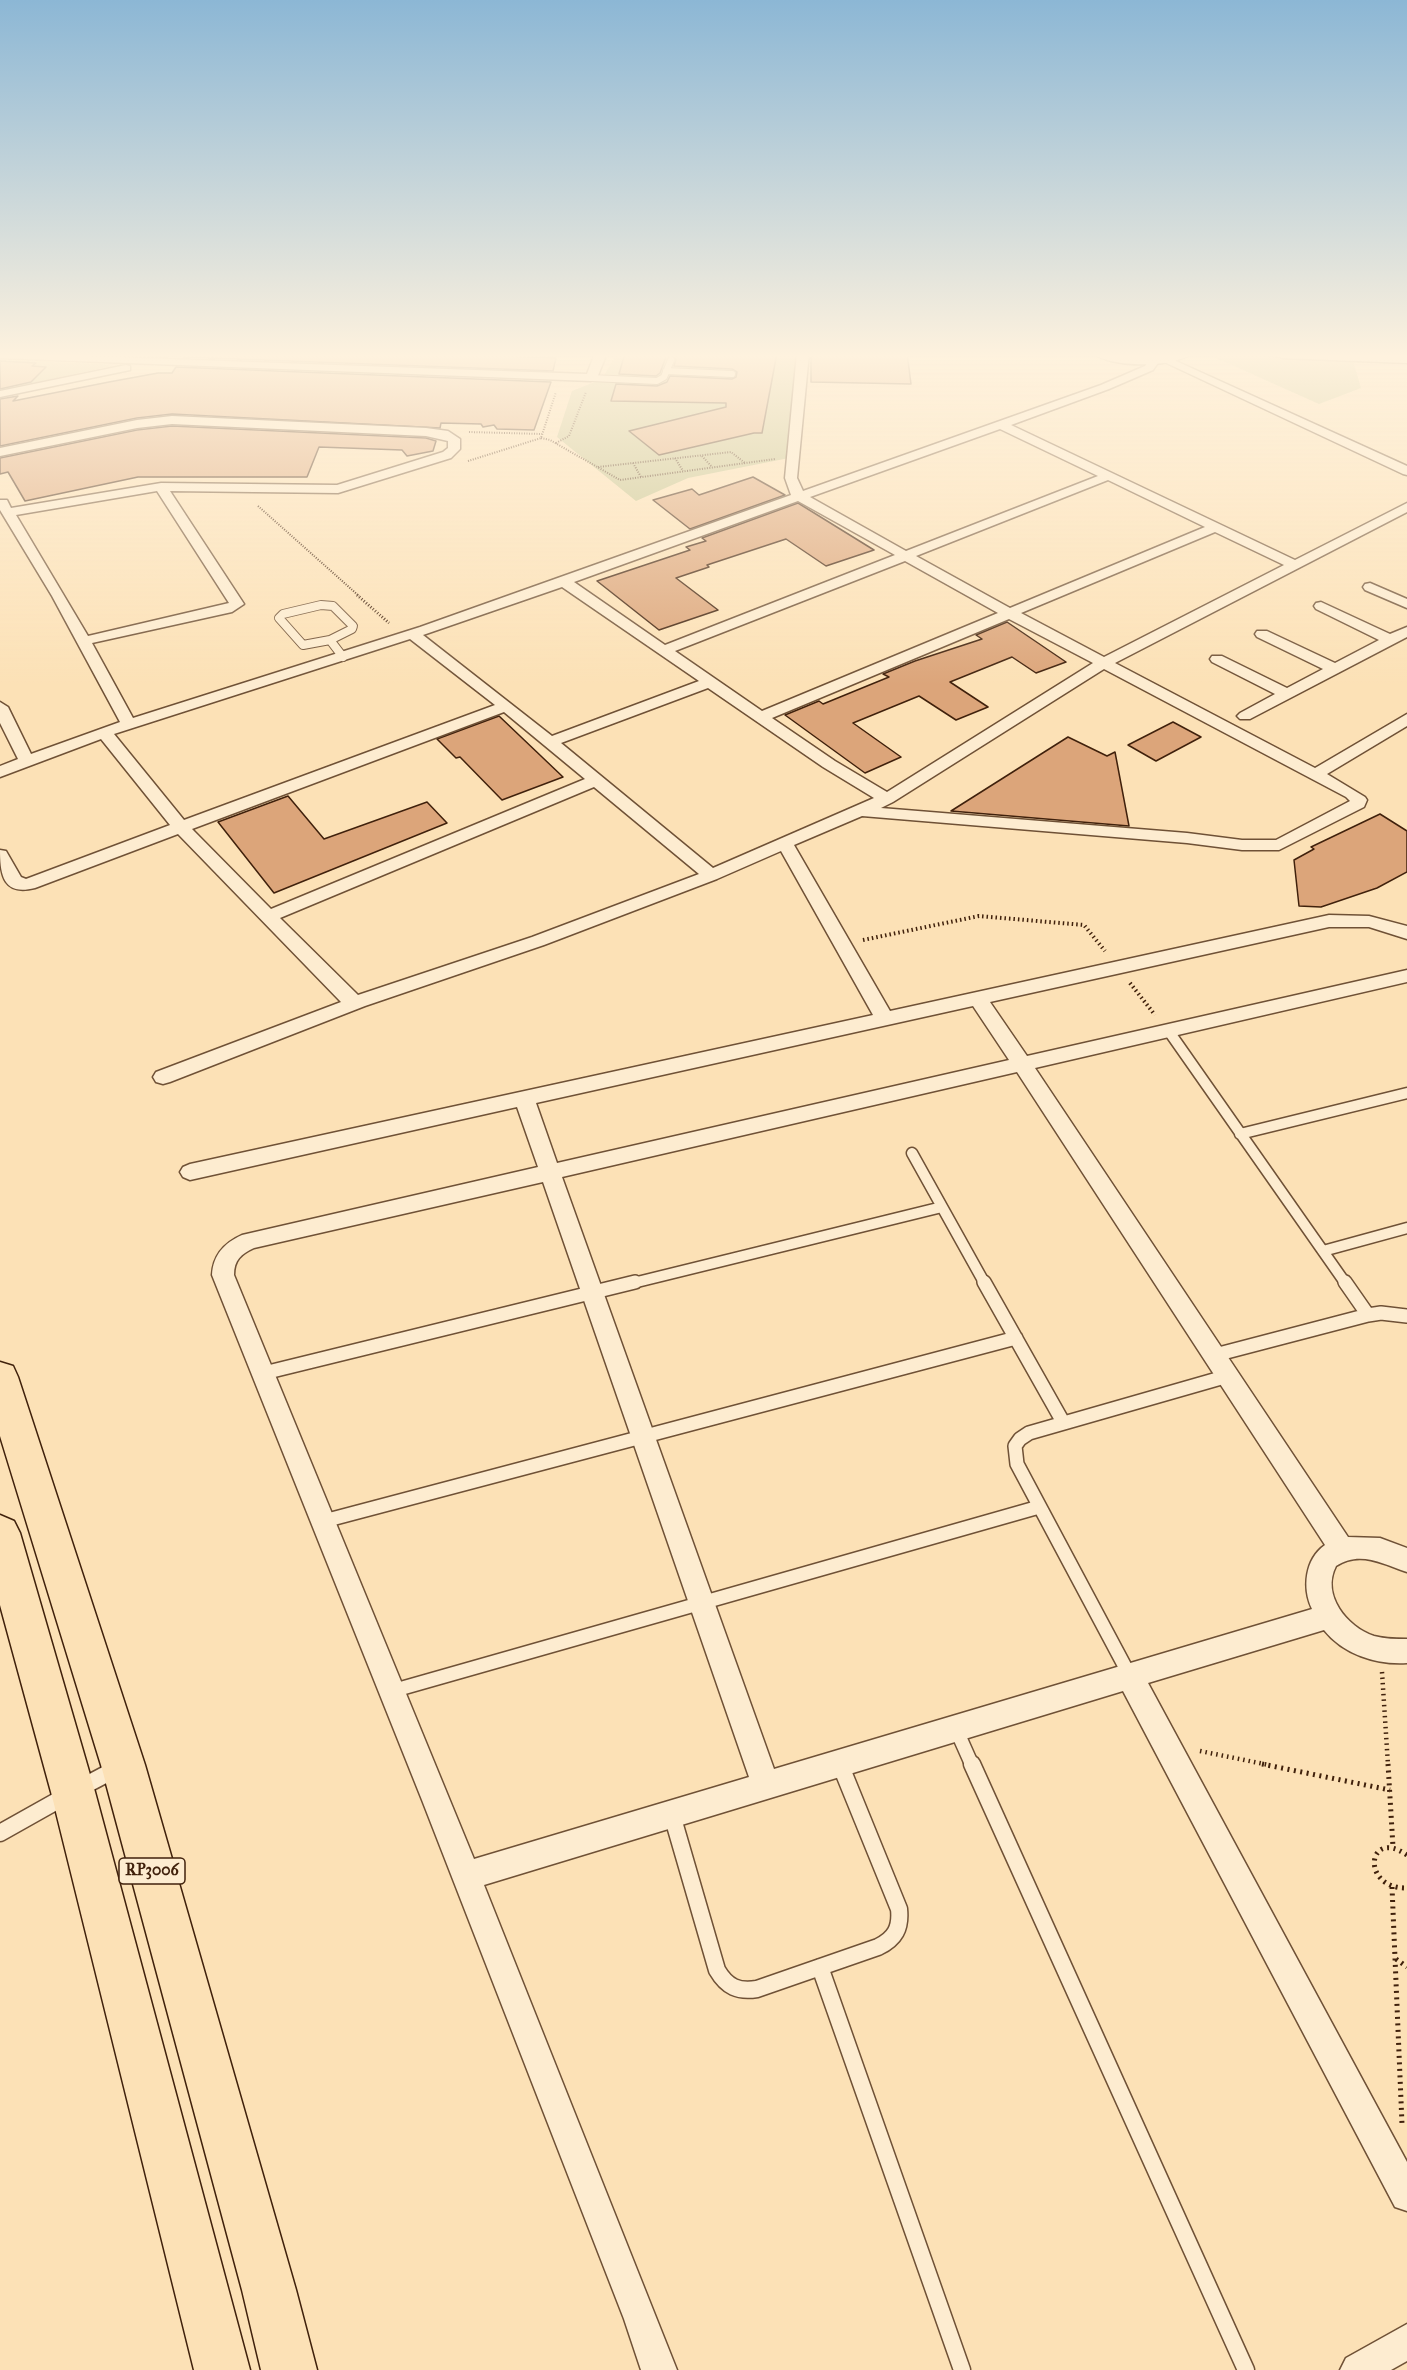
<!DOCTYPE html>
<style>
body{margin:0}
canvas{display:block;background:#fce1b6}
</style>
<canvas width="1407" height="2370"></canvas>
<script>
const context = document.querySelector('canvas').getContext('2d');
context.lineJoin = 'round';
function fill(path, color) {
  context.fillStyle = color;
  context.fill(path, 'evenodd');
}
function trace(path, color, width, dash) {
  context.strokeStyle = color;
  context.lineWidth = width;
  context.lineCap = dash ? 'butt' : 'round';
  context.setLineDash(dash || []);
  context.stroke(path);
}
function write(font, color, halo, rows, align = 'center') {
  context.font = font + ' "IM FELL Great Primer",serif';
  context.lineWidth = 5;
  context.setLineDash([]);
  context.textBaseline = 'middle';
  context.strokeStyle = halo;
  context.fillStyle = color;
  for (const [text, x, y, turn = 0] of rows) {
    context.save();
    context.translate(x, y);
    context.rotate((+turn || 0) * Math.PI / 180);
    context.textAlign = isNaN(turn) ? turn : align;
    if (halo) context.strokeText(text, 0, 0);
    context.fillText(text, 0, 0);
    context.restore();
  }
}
const green = new Path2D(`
 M617,353h185l-13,105 -101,20 -52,23 -79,-64 15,-46 30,-12z
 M1224,355l129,6 8,27 -42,16 -105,-47z
 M0,360l103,4 9,2 -112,24z`);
const building = new Path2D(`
 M186,353h231l139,5 -3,13 -370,-14z
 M625,353h152l-15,80h-8l-95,22 -30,-24 97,-24v-4l-115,-2 5,-17 41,2 10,-4 3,-6 62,3 4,-2 1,-5 -5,-3 -58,-3 2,-7 -5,-4 -5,2 -6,16 -4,3 -37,-2z
 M811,353h96l4,31 -100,-2z
 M0,361l36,2 -4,3 14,1 -15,15 -31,7z
 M176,367l375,15 -17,48 -37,-1 -3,-4 -11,2 -2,-3 -40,-1 -1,5 -268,-14 -35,4 -137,28v-47l18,-3 -5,5 96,-19 49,-9h14z
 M172,426l254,12 10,3 -3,10 -26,5 -5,-6 -83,-3 -12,30h-169l-113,24 -17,-29 -8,2v-16l137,-28z
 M753,477l32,18 -95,34 -37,-29 39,-11 7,6z
 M798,503l76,47 -48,16 -40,-27 -79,26 2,2 -33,11 42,32 -59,20 -62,-49 93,-31 -4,-3 20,-6 -4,-3z
 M1007,622l59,40 -30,11 -24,-16 -62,25 38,25 -32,13 -37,-24 -66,27 48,34 -36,16 -80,-58 34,-14 4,3 66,-27 -6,-3 32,-13 67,-22 -6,-4z
 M499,716l64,61 -61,23 -42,-43 -4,1 -19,-19z
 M1173,722l28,15 -45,24 -28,-16z
 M1068,737l39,19 8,-4 14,74 -178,-15z
 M288,796l36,43 103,-37 20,21 -173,70 -56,-71z
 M1380,814l27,17v41l-30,16 -56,19 -22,-1 -5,-46 20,-11 -3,-2z`);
const pathFar4 = new Path2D(`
 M469,432l73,2
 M541,438l9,2 70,40 155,-21
 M556,443l13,-7 17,-44
 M702,456l10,11
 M675,458l8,13
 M468,461l73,-23 15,-46
 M633,463l8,14
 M598,467l133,-15 14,11
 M258,506l101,90`);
const pathFar3 = new Path2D(`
 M357,595l32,28`);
const pathFar2 = new Path2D(`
 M863,940l116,-24 105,9 21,26
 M1130,983l25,32`);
const pathFar1 = new Path2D(`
 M1382,1672l6,93
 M1200,1751l69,14`);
const path = new Path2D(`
 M1262,1764l128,26
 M1388,1764l5,83
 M1407,1855c-40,-28 -47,34 0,33
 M1392,1887l10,237
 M1396,1959l11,8`);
const laneFar4 = new Path2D(`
 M666,371l66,3
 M591,378l66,3 7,-4 7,-17`);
const laneFar3 = new Path2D(`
 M321,605l12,1 20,20 -1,3 -22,11 -27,5 -24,-27 4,-4z
 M330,640l13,17`);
const laneFar2 = new Path2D(`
 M1168,1030l178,254
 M1240,1134l167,-41
 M912,1153l73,131
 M1323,1251l84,-23
 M629,1284l313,-77`);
const laneFar1 = new Path2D(`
 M984,1282l79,140
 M1345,1282l23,33
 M1215,1355l153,-40 13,-2 26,3
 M264,1373l371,-91
 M324,1521l692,-183
 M1130,1676l-113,-212 -2,-18 5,-7 9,-6 199,-57
 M392,1691l647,-184
 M956,1729l16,36`);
const lane = new Path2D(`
 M972,1764l274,606
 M80,1788l34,-18
 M672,1815l45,155c10,17 21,22 40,19l121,-42c17,-8 23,-19 21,-38l-59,-145
 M0,1833l64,-36
 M820,1967l142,403`);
const street = new Path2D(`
 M0,353l587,21 8,-21h12l-10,25 -6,3 -591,-23z
 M797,353h12l-12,125 6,13 298,-106 44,-19 6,-8 9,1 5,-3 242,110v9l-4,-1 -243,-114 -7,10 -44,19 -98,36 284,135 112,-57v9l-292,151 200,105 92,-54v12l-80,48 38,23 2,3 -3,7 -85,43h-37l-55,-7 -325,-27 -68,29 96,166 439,-96 40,1 38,10v13l-38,-12h-40l-339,75 37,54 380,-86v12l-372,86 313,469 32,1 27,10v24c-24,-8 -47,-22 -71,-6 -15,29 11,61 38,70 11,3 22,3 33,3v24c-31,2 -64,-9 -83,-33l-176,53 259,479v49l-12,-4 -272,-516 -639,194 193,485h-36l-17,-51 -202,-519 -210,-525c1,-20 12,-32 30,-40l296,-68 -21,-60 -327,73 -7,-3 -3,-5 3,-5 7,-3 683,-149 -92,-164 -64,28 -173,66 -179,61 -195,76 -7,2 -7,-2 -3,-5 3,-5 185,-70 -163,-168 -143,54c-31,8 -35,-12 -35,-38l6,1 15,26 5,2 144,-54 -69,-86 -101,38v-11l18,-7 -18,-36v-21l8,5 23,47 89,-32 -68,-126 -52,-86v-10h7l4,8 150,-25 176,2 106,-33 5,-4v-7l-22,-5 -254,-12 -35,4 -137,28v-8l137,-28 35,-4 254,12 22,3 12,8v10l-9,9 -113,35 -168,-2 74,113 -12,8 -140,31 41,75 287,-91 371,-132 -6,-17zM1000,429l98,47 -192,75 -96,-54zM1108,480l97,47 -195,81 -94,-52zM157,491l72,112 -141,33 -72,-121zM798,501l97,54 -230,90 -91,-63zM1215,532l69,33 -180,92 -83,-44zM905,561l93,52 -236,98 -87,-60zM562,587l137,94 -147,55 -129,-101zM1009,619l84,44 -206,129 -52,-31 -63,-43zM410,639l85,66 -311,115 -70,-86zM1104,669l242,128 4,4 -74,39h-34l-55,-7 -306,-25 12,-6zM708,688l115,79 51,31 -161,70 -152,-125zM504,712l81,67 -314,130 -79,-80zM594,787l105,87 -167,63 -174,58 -78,-77zM973,1006l36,54 -452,103 -21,-60zM1017,1072l308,473c-20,14 -23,43 -13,64l-538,160 -212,-592zM543,1182l206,595 -275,82 -240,-584c0,-15 7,-21 20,-27z
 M126,365l4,1v4l-130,27v-6z
 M1370,583l37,16v9l-42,-18 -2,-3 2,-3z
 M1321,602l69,32 17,-7v10l-157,82h-10l-3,-3 3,-3 35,-19 -63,-32 -2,-3 2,-3h10l65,32 36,-19 -66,-32 -2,-3 2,-3h10l68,32 44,-23 -63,-31 -2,-3 2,-3z
 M1407,2324v37l-16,9h-51l6,-12z`);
const secondary = new Path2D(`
 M1094,353l49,2 48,-2c-14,15 -83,15 -97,0z
 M1274,353h133v10l-125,-5z`);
const primary = new Path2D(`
 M0,1362l13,4 5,11 127,388 151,525 21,80h-56l-19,-80 -141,-525 -101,-329z
 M0,1515l14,6 6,12 75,259 155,578h-56l-143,-578 -51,-187z`);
const shields = [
 [152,1871,66]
];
const shieldNames = [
 ["RP3006",152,1871]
];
fill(green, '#c1c28c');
fill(building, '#dca57a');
trace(building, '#40210c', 1.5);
trace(laneFar4, '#6f5136', 8);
trace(laneFar3, '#6f5136', 10);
trace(laneFar2, '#6f5136', 13);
trace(laneFar1, '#6f5136', 16);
trace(lane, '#6f5136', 19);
trace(street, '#6f5136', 3);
trace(secondary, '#40210c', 3);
trace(primary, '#40210c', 3);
trace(pathFar4, '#40210c', 2, [1, 1.5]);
trace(pathFar3, '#40210c', 3, [1, 2]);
trace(pathFar2, '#40210c', 4, [1.5, 3]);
trace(pathFar1, '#40210c', 4.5, [1.5, 4]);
trace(path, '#40210c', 5, [2, 4.5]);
trace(laneFar4, '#fdecd0', 6);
trace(laneFar3, '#fdecd0', 8);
trace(laneFar2, '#fdecd0', 10);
trace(laneFar1, '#fdecd0', 13);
trace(lane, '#fdecd0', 16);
fill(street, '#fdecd0');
fill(secondary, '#fdecd0');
fill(primary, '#fce1b6');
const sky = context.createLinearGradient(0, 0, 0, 685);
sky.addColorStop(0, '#8cb7d5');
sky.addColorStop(0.52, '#fef2de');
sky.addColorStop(1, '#fef2de00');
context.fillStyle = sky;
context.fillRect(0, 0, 1407, 685);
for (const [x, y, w] of shields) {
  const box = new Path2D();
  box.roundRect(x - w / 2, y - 13, w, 26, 4.5);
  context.fillStyle = '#fdecd0';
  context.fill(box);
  trace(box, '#40210c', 1.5);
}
write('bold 16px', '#40210c', null, shieldNames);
</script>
